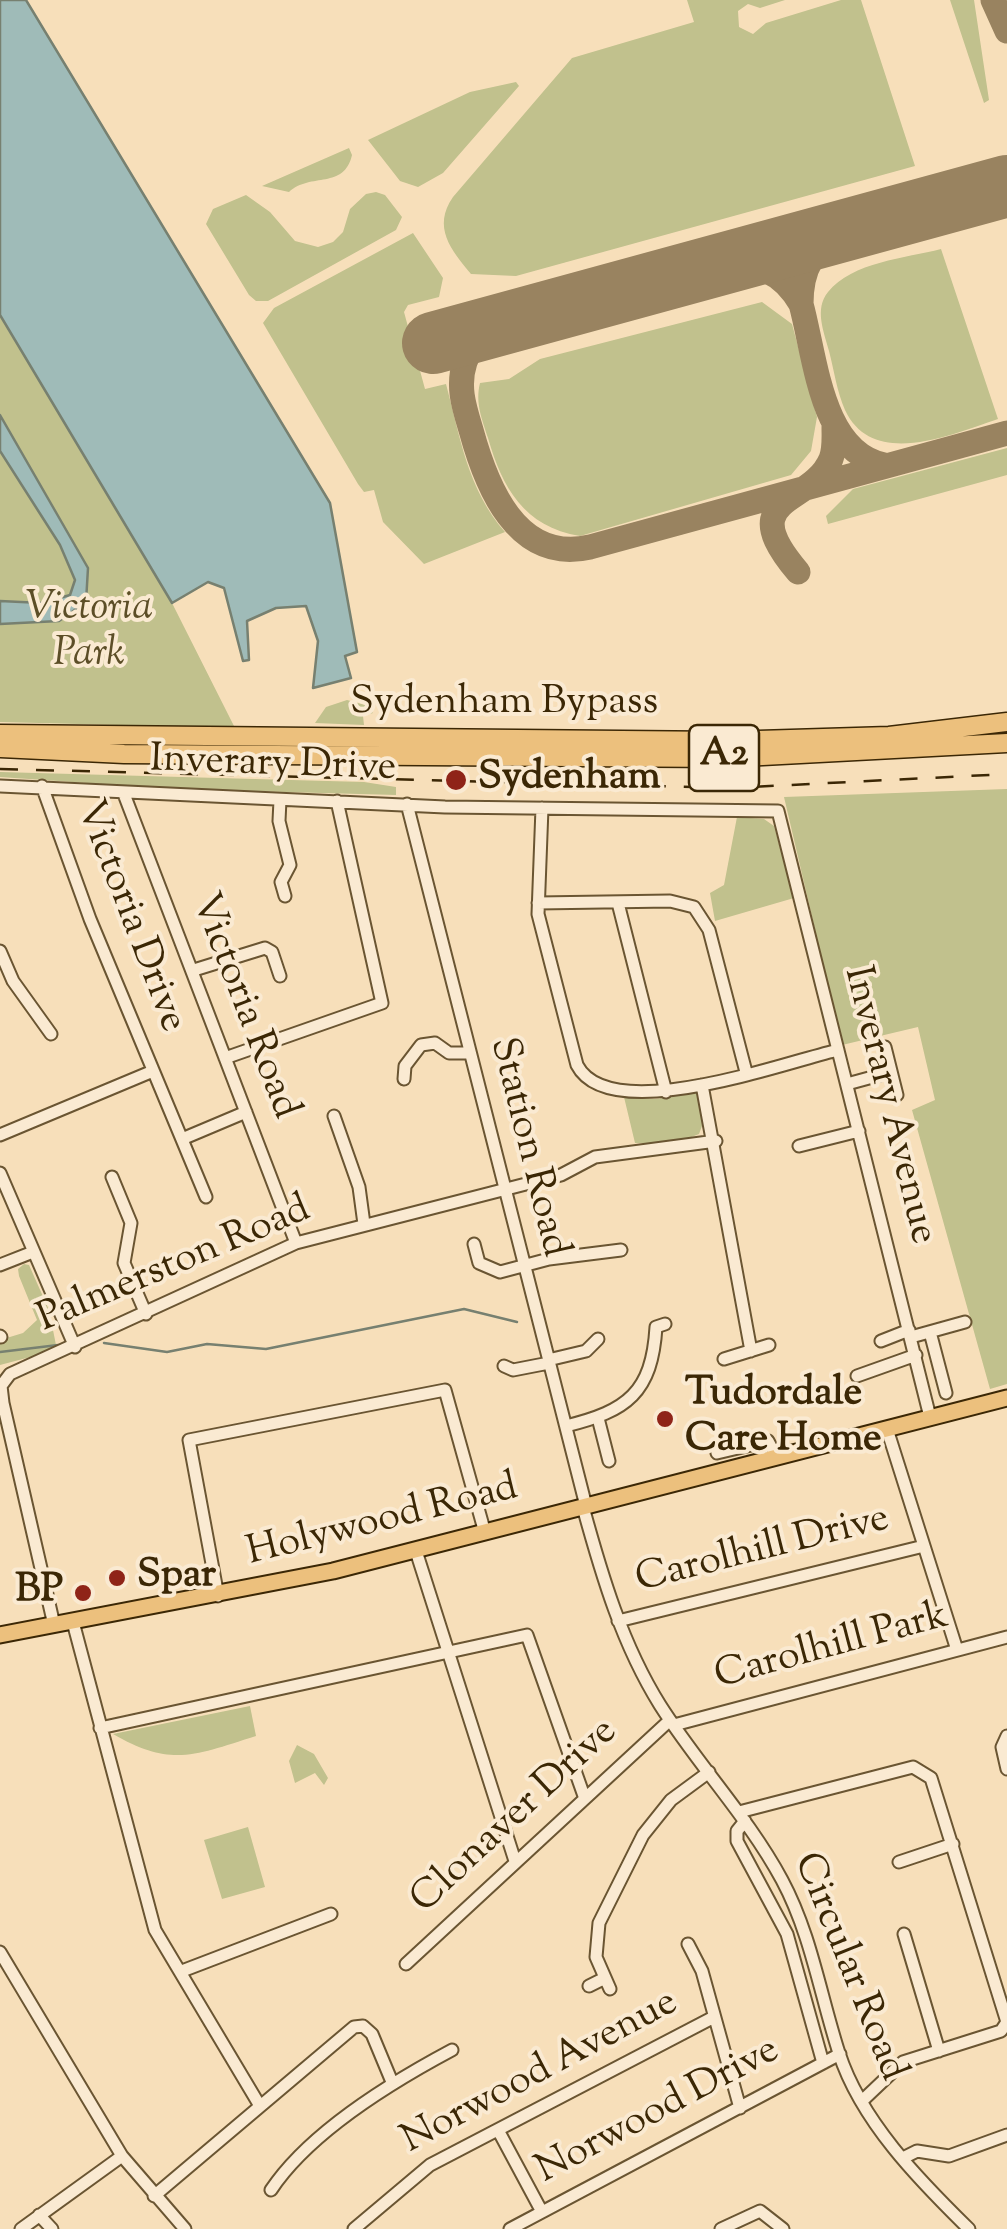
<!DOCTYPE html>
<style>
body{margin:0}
canvas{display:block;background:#f7dfba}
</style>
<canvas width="1007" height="2229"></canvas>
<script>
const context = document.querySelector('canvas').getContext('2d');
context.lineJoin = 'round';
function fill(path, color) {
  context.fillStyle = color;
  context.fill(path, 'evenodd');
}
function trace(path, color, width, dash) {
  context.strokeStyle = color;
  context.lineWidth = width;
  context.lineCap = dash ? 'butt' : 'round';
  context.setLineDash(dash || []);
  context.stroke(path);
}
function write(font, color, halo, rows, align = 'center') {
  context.font = font + ' "Sorts Mill Goudy",serif';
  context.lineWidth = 8;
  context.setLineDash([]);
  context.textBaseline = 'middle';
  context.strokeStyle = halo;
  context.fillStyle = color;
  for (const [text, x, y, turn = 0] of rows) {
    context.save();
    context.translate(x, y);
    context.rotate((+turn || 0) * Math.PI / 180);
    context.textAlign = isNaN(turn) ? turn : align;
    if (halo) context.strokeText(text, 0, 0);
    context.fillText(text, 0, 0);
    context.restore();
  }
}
const green = new Path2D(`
 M687,0h98l-25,8 -12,-4 -10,7 1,16 14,7 13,-11 75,-23h20l54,166 -399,110 -45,-2c-20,-24 -39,-47 -18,-77l119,-139 122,-36z
 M950,0h24l15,100 -5,3z
 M516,82l3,4 -76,87 -25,14 -18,-6 -32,-41 102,-48z
 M349,148l3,7c-8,35 -41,17 -63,37l-27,-6z
 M376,192l9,3 17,22 -6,13 -128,71h-12l-7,-6 -43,-71 7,-15 33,-14 24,17 25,29 23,6 15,-5 10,-10 7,-23 16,-15z
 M413,233l30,45 -4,19 -31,8 -4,7 21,77 21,-5c14,53 22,106 59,148l-81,32 -41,-42 -9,-32 -10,2 -6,-8 -95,-161 11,-15z
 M941,249l57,170c-45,15 -125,51 -153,-9 -8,-18 -11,-40 -16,-59 -5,-19 -15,-42 -1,-59 24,-30 78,-34 113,-43z
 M762,302l30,22 25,93 -6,34 -20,24 -211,61c-56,-9 -78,-49 -92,-98 -6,-19 -13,-35 -8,-55l29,-4 31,-20z
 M0,316l172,287 63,125 -235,-6z
 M1007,448v27l-179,49 -2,-8 27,-27z
 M347,700l18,5 8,8 -10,3 1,9 -49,-2 11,-16z
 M0,772l364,10 32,5v8l-222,-6 -174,-12z
 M1007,789v595l-17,5 -78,-279 23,-10 -17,-73 -76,18 -58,-248z
 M737,817l27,2 10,7 20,72 -79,23 -5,-28 14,-8z
 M698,1092l7,26 -6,16 -25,10 -39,-1 -11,-46 32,2z
 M24,1264l5,1 20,45 8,40 -57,15v-25l23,-7 14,-13 -18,-44 -1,-7z
 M250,1706l6,30c-61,19 -84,32 -143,-2z
 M297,1745l17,9 14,24 -4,7 -9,-12 -20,10 -6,-22z
 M248,1827l17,60 -43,12 -18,-59z`);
const water = new Path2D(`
 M0,0h26l304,503 27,149 -12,4 6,22 -38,10 5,-47 -12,-35 -30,2 -29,13 2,39 -6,1 -19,-73 -16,-6 -36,21 -172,-288z
 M0,415l88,153 -2,34 -27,19 -59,3v-23l42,2 28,-8 5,-15 -15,-35 -60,-94z`);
const stream = new Path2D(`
 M104,1343l63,9 40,-8 59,5 198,-40 53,13
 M0,1352l58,-7`);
const taxiway = new Path2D(`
 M993,0l14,31
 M719,266c37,-5 63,5 82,38 0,-36 12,-58 46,-73
 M801,304c15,55 20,148 83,161
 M502,324c-16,9 -31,20 -37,38 -8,24 -1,45 6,68 15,55 45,134 119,117l417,-114
 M798,572c-66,-78 13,-65 33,-113 4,-10 3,-21 3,-32`);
const runway = new Path2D(`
 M433,343l574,-157`);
const minor = new Path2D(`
 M0,786l445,21 333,4 152,606
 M42,786l48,133 116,278
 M124,794l172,449
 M280,800l-1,21 11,44 -9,17 4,14
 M407,804l179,702
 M542,808l-4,106 39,151c32,62 206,-2 261,-15
 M538,903l132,-2 24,6 15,23 37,142
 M618,903l48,189
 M0,951l13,30 38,53
 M194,970l71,-22 7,4 8,24
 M885,1047l12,48
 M225,1058l157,-55 -45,-202
 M404,1079l1,-13 16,-21 14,-2 14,10h19
 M847,1084l44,-12
 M702,1085l49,266
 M334,1116l25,71 5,37
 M0,1135l153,-64
 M182,1139l64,-27
 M799,1146l60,-15
 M0,1173l75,174
 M112,1177l19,46 -7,40 22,51
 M474,1244l5,19 21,9 49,-13 72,-9
 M0,1265l33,-13
 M930,1332l16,61
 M0,1336l1,1
 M911,1337l54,-15
 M881,1341l28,-11
 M724,1359l45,-14
 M548,1360l38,-9 12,-12
 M504,1366l9,4 36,-7
 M857,1376l59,-21
 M598,1418l11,43
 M566,1426c61,-15 86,-33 90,-99l9,-3
 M887,1429l70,221
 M717,1453l51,-12 9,17
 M583,1507c19,69 39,137 77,198 38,60 88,112 122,175 29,54 38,114 57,173 22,68 80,127 130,176
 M416,1551l99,310
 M218,1596l-29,-156 256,-50 40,143
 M618,1621l306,-75
 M73,1622l82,308 105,176
 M54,1625l-51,-222 -2,-17 9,-12 286,-131 265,-68 34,-18 121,-16
 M674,1725l333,-88
 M100,1728l427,-93 57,161
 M1007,1736l-5,11 5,22
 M739,1812l174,-45 18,11 76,244 -6,9 -98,31 -40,38
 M745,1821l-8,10v10l50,93 36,129
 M899,1862l54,-18
 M904,1934l35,117
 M688,1944l14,27 38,137
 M0,1952l122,204 63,73
 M406,1964l264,-244
 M182,1971l149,-57
 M589,1986l16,-8
 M610,1989l-14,-32 3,-34 44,-88 28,-35 38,-28
 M498,2130l44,82
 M903,2158l14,-7 32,5 58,-21
 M271,2190c38,-57 121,-108 181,-140
 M154,2196l200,-169 9,-1 9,8 20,48
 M39,2215l13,14
 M21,2229l101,-73
 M354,2229l76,-64 284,-148
 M510,2229l330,-175
 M721,2229l39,-18 23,18`);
const major = new Path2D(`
 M0,1635l333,-64 674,-173`);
const highway = new Path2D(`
 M0,734l725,7 164,-5 118,-14
 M0,748l124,6 601,4 282,-15`);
const rail = new Path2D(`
 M0,769l731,19 276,-14`);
const markers = [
 [456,780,12,"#8f2418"],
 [665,1419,10,"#8f2418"],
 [117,1578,10,"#8f2418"],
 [83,1593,10,"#8f2418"]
];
const shields = [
 [724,758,70]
];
const shieldNames = [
 ["A2",724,758]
];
const parkNames = [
 ["Victoria",89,611],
 ["Park",89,657]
];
const streetNames = [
 ["Sydenham Bypass",504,705],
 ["Inverary Drive",273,767,2],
 ["Victoria Drive",128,917,69],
 ["Victoria Road",242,1007,69],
 ["Inverary Avenue",887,1106,76],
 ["Station Road",526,1148,76],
 ["Palmerston Road",175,1267,-23],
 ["Holywood Road",383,1523,-14],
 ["Carolhill Drive",763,1552,-14],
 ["Carolhill Park",832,1649,-15],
 ["Clonaver Drive",516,1818,-43],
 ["Circular Road",847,1968,68],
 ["Norwood Avenue",541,2074,-28],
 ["Norwood Drive",659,2113,-28]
];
const poiNames = [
 ["Sydenham",478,780],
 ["Tudordale",685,1396],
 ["Care Home",685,1442],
 ["Spar",137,1578],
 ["BP",63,1593,"right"]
];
fill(green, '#c1c18d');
fill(water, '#9fbbb8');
trace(water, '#778070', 2.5);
trace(stream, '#778070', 2.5);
trace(taxiway, '#998360', 25);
trace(runway, '#998360', 62);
trace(minor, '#6a5532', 15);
trace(major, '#3b2705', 19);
trace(highway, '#3b2705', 21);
trace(minor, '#faead2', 11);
trace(major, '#ecc07d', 15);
trace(highway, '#ecc07d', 18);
trace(rail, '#3b2705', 2.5, [18, 18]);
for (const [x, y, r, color] of markers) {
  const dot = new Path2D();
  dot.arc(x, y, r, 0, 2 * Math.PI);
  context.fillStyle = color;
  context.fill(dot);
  trace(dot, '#faead2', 4);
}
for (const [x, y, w] of shields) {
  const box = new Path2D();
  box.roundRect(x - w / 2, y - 33, w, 66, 8);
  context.fillStyle = '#faead2';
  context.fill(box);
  trace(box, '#3b2705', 2.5);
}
write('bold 38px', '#3b2705', null, shieldNames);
write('italic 40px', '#5c4e27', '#faead2', parkNames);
write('40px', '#3b2705', '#faead2', streetNames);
write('bold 40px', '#3b2705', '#faead2', poiNames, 'left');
</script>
